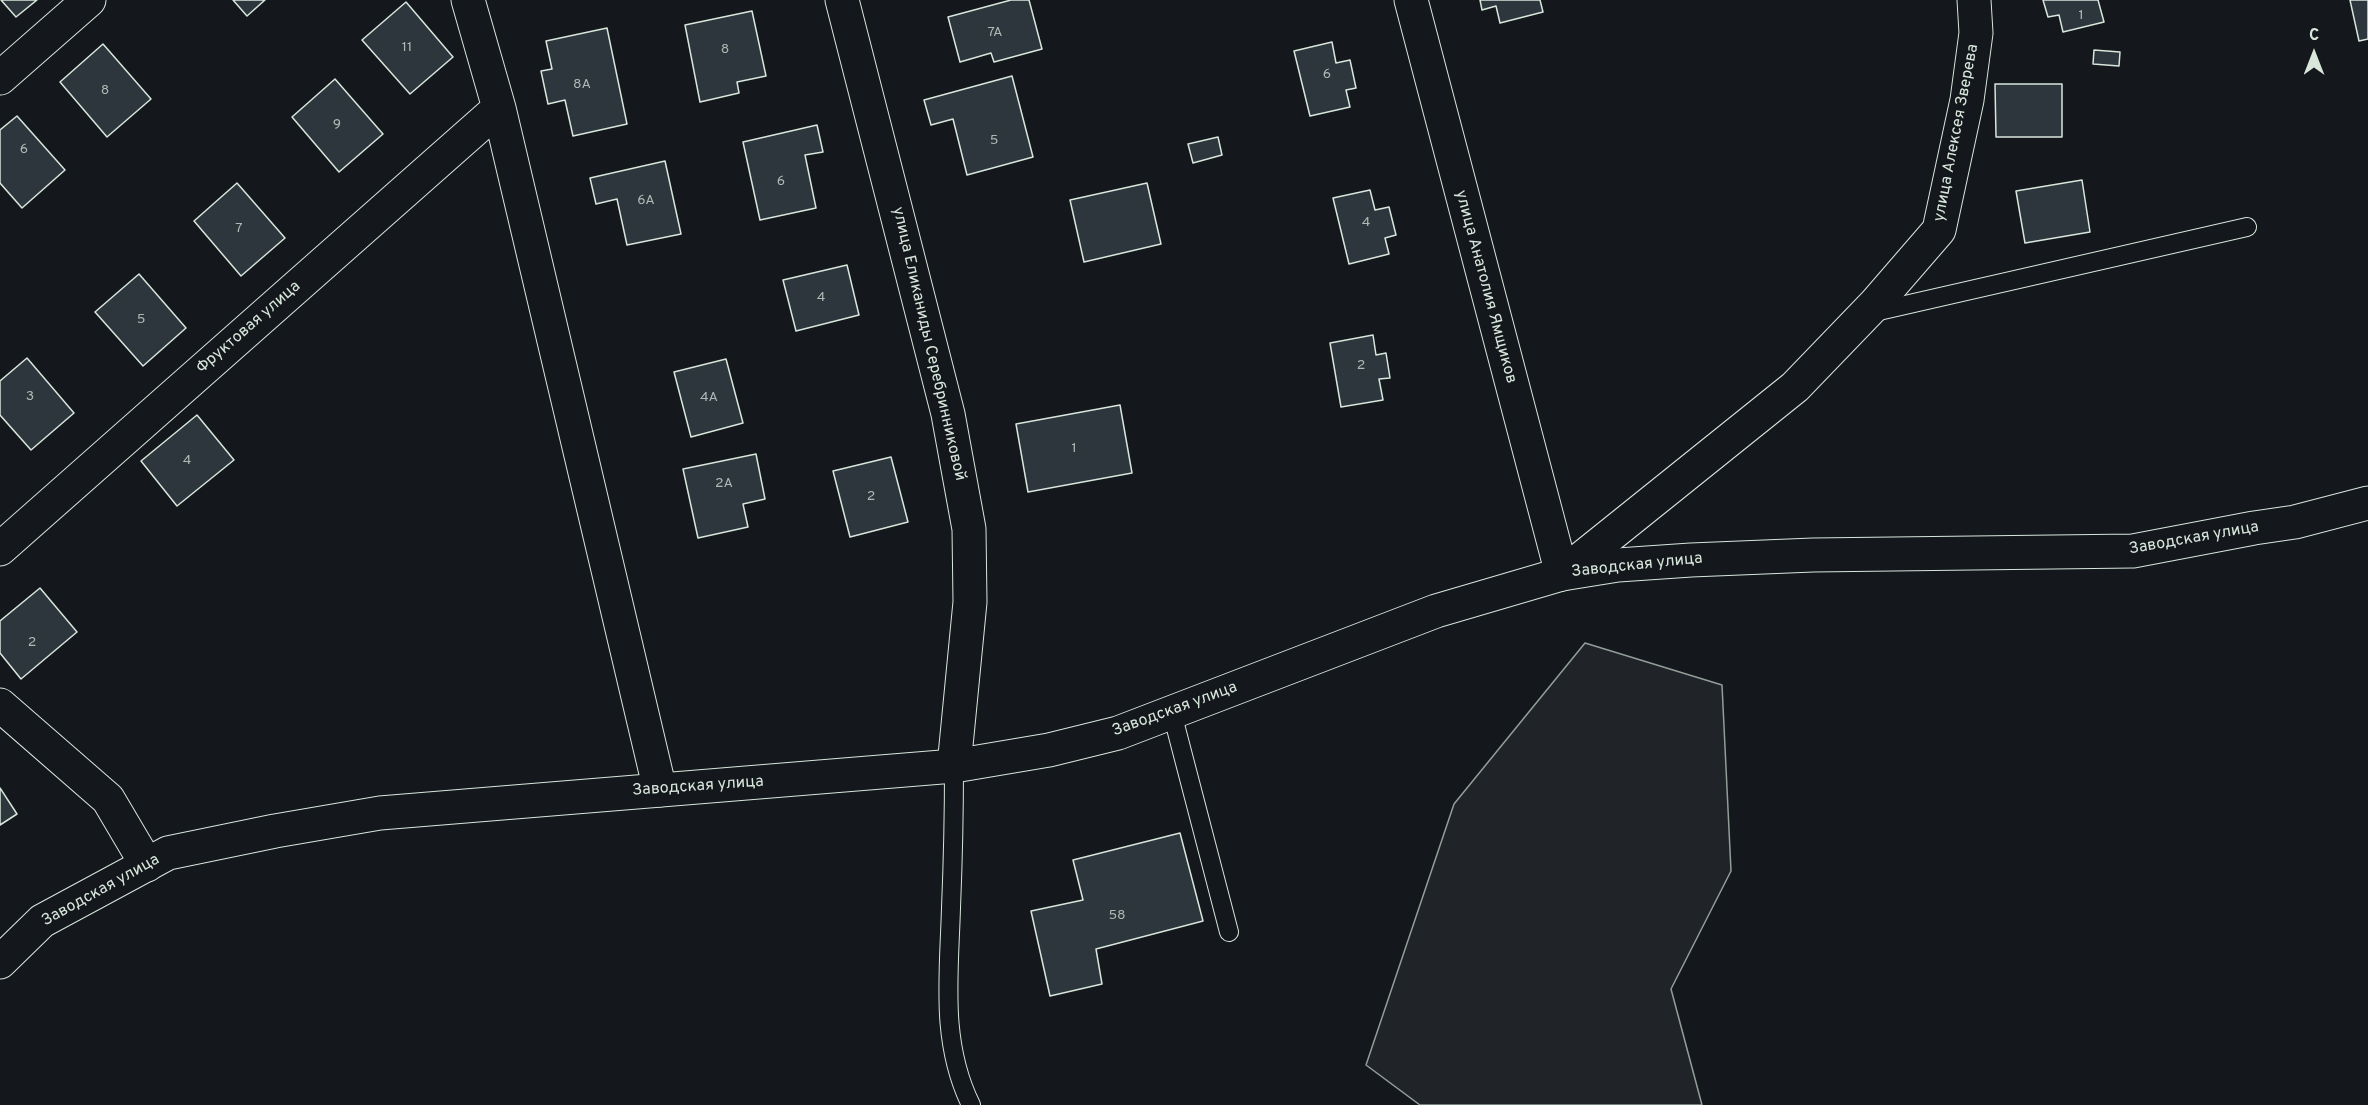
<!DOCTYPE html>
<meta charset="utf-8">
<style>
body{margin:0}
#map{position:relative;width:2368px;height:1105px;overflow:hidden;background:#14181c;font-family:Overpass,sans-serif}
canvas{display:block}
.north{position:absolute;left:2284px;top:24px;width:60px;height:60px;-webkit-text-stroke:4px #14181c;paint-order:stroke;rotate:0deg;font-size:16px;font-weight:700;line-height:24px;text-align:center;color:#d8e6dc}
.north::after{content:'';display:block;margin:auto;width:21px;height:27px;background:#d8e6dc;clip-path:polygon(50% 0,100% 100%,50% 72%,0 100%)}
</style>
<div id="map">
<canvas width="2368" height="1105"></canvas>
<div class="north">С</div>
</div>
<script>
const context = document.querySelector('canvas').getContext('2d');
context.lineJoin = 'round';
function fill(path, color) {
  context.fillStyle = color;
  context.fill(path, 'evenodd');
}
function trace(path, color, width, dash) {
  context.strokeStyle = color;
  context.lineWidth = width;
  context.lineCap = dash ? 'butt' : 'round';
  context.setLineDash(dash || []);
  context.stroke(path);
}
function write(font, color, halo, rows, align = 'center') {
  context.font = font + ' Overpass,sans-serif';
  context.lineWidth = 4.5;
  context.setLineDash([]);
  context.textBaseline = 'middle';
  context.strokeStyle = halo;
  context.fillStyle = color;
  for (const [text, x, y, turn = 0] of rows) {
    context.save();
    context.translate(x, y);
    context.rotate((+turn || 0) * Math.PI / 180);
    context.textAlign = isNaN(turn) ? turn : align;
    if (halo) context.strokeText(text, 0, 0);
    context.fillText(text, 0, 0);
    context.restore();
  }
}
const green = new Path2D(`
 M1585,643l137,42 9,186 -60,118 31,116h-282l-54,-40 88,-261z`);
const building = new Path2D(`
 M1,0h36l-21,17z
 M233,0h32l-18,16z
 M1011,0h18l13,49 -48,13 -3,-9 -31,9 -12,-45z
 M1480,0h60l3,12 -43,11 -4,-17 -14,4z
 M2043,0h55l6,22 -41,10 -4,-17 -11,2z
 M2350,0h18v39l-9,2z
 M406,2l47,55 -43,37 -48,-54z
 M752,11l14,65 -29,6 2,11 -39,9 -15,-77z
 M607,28l20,96 -54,12 -8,-36 -17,4 -7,-33 11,-2 -6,-28z
 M1332,42l4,21 14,-3 6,28 -10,2 4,17 -40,9 -16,-65z
 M103,44l48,55 -44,38 -47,-55z
 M2094,50l26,2 -1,14 -26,-2z
 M1012,76l21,81 -66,18 -14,-56 -22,6 -7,-25z
 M335,79l48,55 -44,38 -47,-55z
 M1995,84h67v53h-66z
 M17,116l48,54 -43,38 -22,-25v-53z
 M817,125l6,27 -18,3 11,53 -56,12 -17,-78z
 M1218,137l4,18 -29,8 -5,-19z
 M665,161l16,73 -54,11 -10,-46 -21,5 -6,-26z
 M2082,180l8,52 -65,11 -9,-52z
 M237,183l48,55 -44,38 -47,-55z
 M1147,183l14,61 -77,18 -14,-62z
 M1370,190l5,20 14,-3 7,28 -11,3 4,16 -40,10 -16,-66z
 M847,265l12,50 -63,16 -13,-51z
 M139,274l47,54 -43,38 -48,-54z
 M1373,335l3,20 10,-2 4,25 -11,1 4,21 -42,7 -11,-64z
 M27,358l47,55 -43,37 -31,-35v-34z
 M726,359l17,64 -52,14 -17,-65z
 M1120,405l12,68 -104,19 -12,-68z
 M197,415l37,45 -57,46 -36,-45z
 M756,454l9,45 -22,5 5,23 -50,11 -15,-69z
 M891,457l17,65 -58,15 -17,-66z
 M40,588l37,44 -56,47 -21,-26v-32z
 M0,788l17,26 -17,11z
 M1180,833l23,88 -107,28 6,35 -52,12 -19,-85 52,-11 -10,-40z`);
const lane = new Path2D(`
 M1870,313l377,-86
 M1172,713l57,219
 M954,766c0,47 -1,94 -3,142 -2,68 -11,134 20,197`);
const street = new Path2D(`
 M468,0l31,108 161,682
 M842,0l106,414 21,115 1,73 -16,164
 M1411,0l151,574 233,-187 80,-83 64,-74 28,-130 9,-67 -2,-33
 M0,78l89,-78
 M0,549l499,-441
 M0,705l108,94 39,66`);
const secondary = new Path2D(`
 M0,962l42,-41 126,-68 107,-22 105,-18 574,-47 95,-16 69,-17 318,-122 126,-37 56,-9 73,-5 122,-5 320,-4 121,-23 41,-6 73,-19`);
const numberNames = [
 ["1",2081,16],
 ["7А",995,33],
 ["11",407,48],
 ["8",725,50],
 ["6",1327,75],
 ["8А",582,85],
 ["8",105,91],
 ["9",337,125],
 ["5",994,141],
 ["6",24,150],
 ["6",781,182],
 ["6А",646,201],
 ["4",1366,223],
 ["7",239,229],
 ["4",821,298],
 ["5",141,320],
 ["2",1361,366],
 ["3",30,397],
 ["4А",709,398],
 ["1",1074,449],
 ["4",187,461],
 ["2А",724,484],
 ["2",871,497],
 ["2",32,643],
 ["58",1117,916]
];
const streetNames = [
 ["улица Алексея Зверева",1957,133,-79],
 ["улица Анатолия Ямщиков",1485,287,75],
 ["Фруктовая улица",249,328,-41],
 ["улица Еликаниды Серебринниковой",928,344,77],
 ["Заводская улица",2194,539,-10],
 ["Заводская улица",1637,566,-6],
 ["Заводская улица",1175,710,-20],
 ["Заводская улица",698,787,-4],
 ["Заводская улица",101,891,-29]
];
fill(green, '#202428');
trace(green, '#939e99', 1.5);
fill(building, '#2c363c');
trace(building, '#d8e6dc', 1.5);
trace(lane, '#d8e6dc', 20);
trace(street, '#d8e6dc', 35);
trace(secondary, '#d8e6dc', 35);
trace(lane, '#14181c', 18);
trace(street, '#14181c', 33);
trace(secondary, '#14181c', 33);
write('14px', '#adbab4', null, numberNames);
write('16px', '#d8e6dc', '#14181c', streetNames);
</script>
